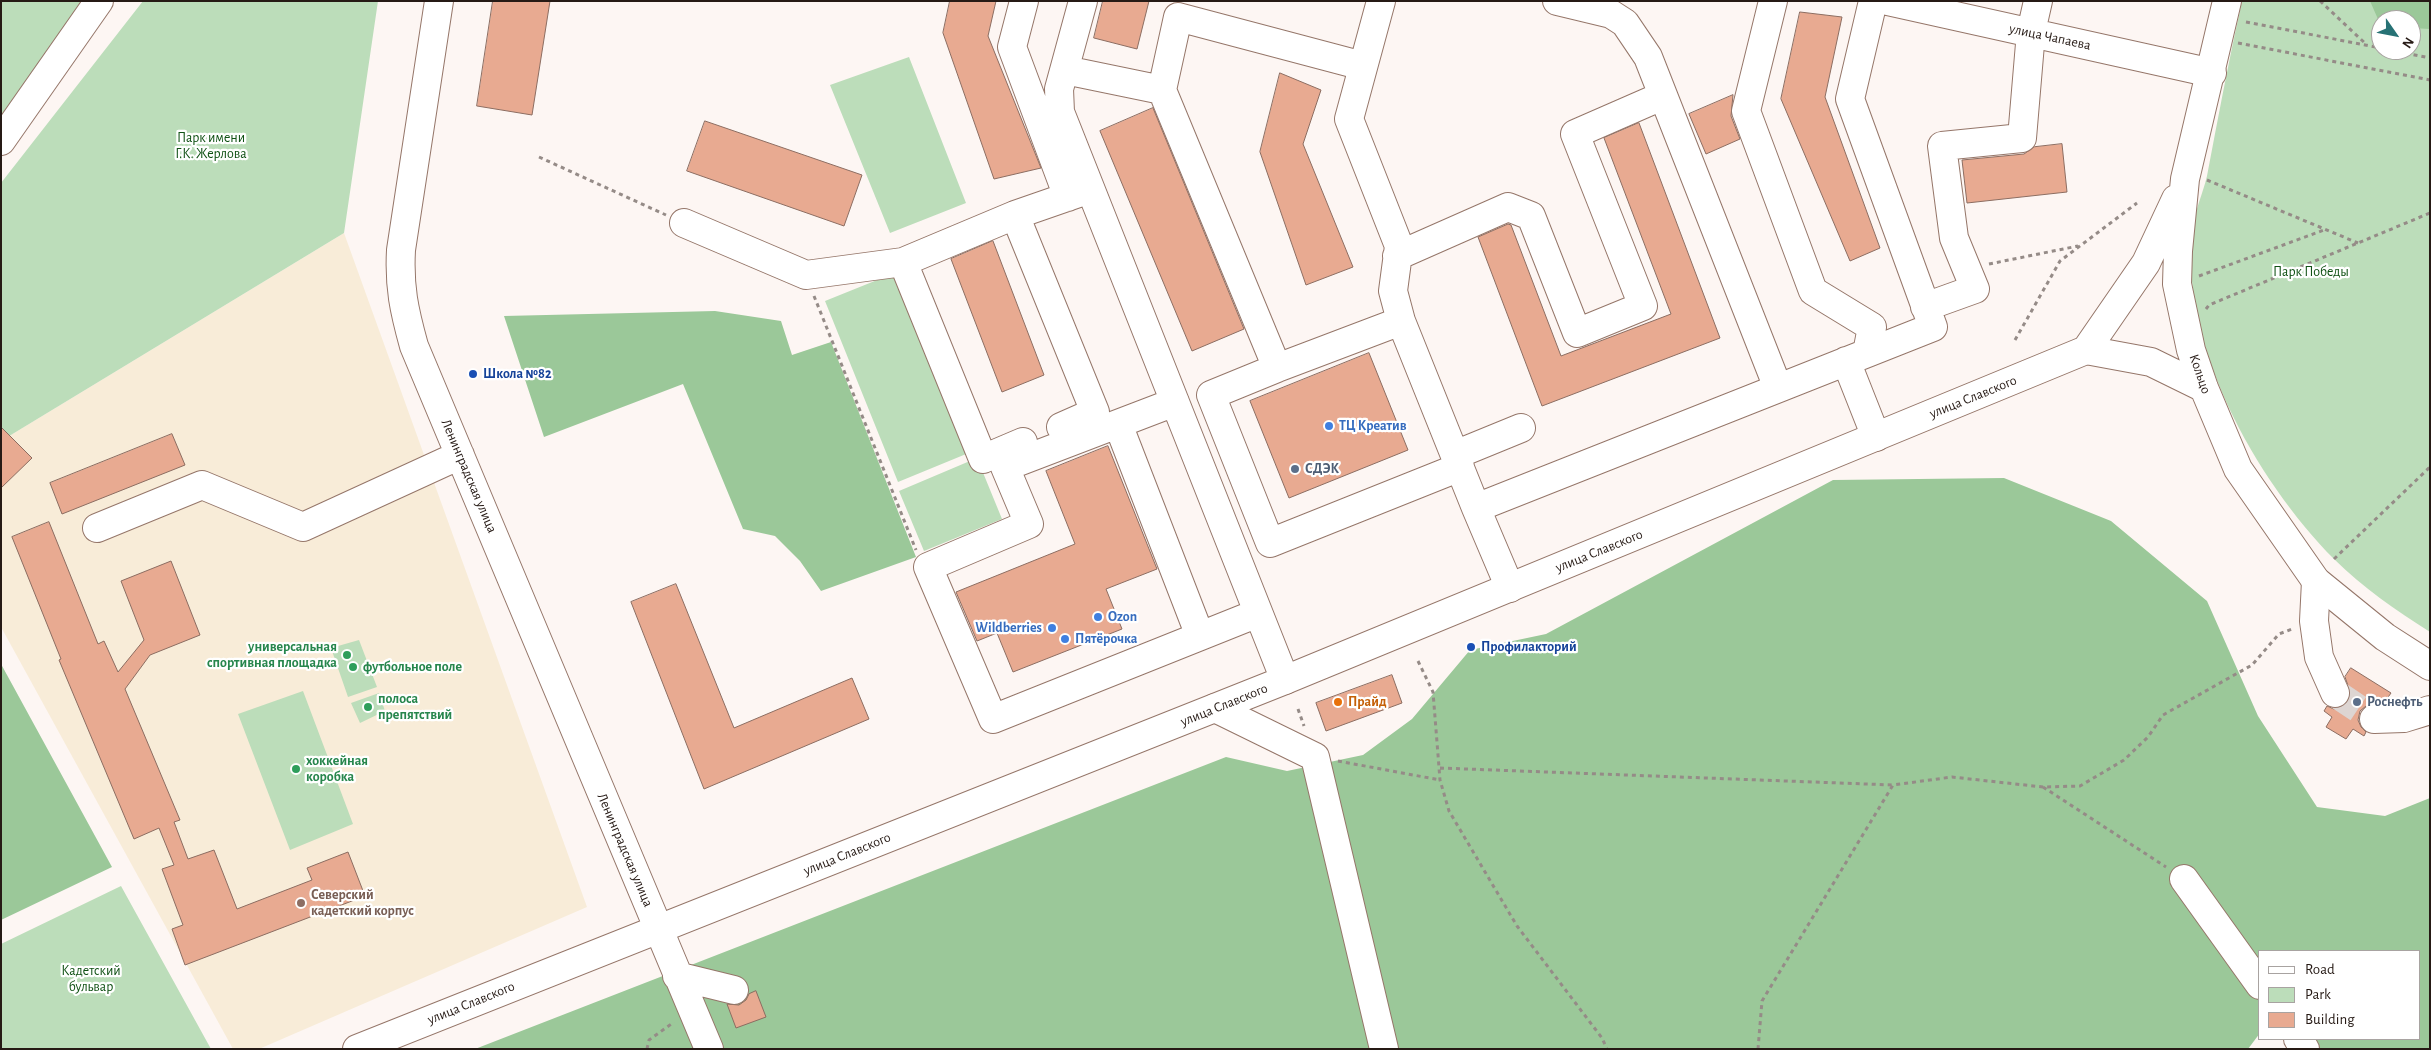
<!DOCTYPE html>
<meta charset="utf-8">
<style>
body{margin:0}
#map{position:relative;width:2431px;height:1050px;overflow:hidden;background:#fdf6f3;font-family:"Alegreya Sans",sans-serif}
canvas{display:block}
.frame{position:absolute;inset:0;border:2px solid #261a15;pointer-events:none}
.legend{position:absolute;left:2258px;top:950px;width:162px;height:90px;box-sizing:border-box;background:#fff;border:1px solid #a8a3a1;margin:0;padding:6px 9px;list-style:none;font-size:15px;color:#261a15}
.legend li{display:flex;align-items:center;gap:10px;height:25px}
.legend b{width:25px;border:1px solid #a8a3a1}
.north{position:absolute;left:2371px;top:10px;width:50px;height:50px;box-sizing:border-box;background:#fff;border:1px solid #a8a3a1;border-radius:50%;rotate:123deg;font-size:14px;font-weight:700;line-height:20px;text-align:center;color:#261a15}
.north::after{content:'';display:block;margin:auto;width:18px;height:22px;background:#277275;clip-path:polygon(50% 0,100% 100%,50% 72%,0 100%)}
</style>
<div id="map">
<canvas width="2431" height="1050"></canvas>
<div class="frame"></div>
<ul class="legend">
<li><b style="height:6px;background:#fff"></b>Road</li>
<li><b style="height:14px;background:#bcddba"></b>Park</li>
<li><b style="height:14px;background:#e8aa91"></b>Building</li>
</ul>
<div class="north">N</div>
</div>
<script>
const context = document.querySelector('canvas').getContext('2d');
context.lineJoin = 'round';
function fill(path, color) {
  context.fillStyle = color;
  context.fill(path, 'evenodd');
}
function trace(path, color, width, dash) {
  context.strokeStyle = color;
  context.lineWidth = width;
  context.lineCap = dash ? 'butt' : 'round';
  context.setLineDash(dash || []);
  context.stroke(path);
}
function write(font, color, halo, rows, align = 'center') {
  context.font = font + ' "Alegreya Sans",sans-serif';
  context.lineWidth = 4.5;
  context.setLineDash([]);
  context.textBaseline = 'middle';
  context.strokeStyle = halo;
  context.fillStyle = color;
  for (const [text, x, y, turn = 0] of rows) {
    context.save();
    context.translate(x, y);
    context.rotate((+turn || 0) * Math.PI / 180);
    context.textAlign = isNaN(turn) ? turn : align;
    if (halo) context.strokeText(text, 0, 0);
    context.fillText(text, 0, 0);
    context.restore();
  }
}
const commercial = new Path2D(`
 M344,233l243,674 -328,142h-26l-232,-422v-186z`);
const green = new Path2D(`
 M1,1h113l-113,153z
 M143,1h235l-34,232 -343,208v-258z
 M2242,1h188v631c-34,-22 -67,-44 -96,-73 -78,-79 -157,-218 -141,-332 2,-17 10,-34 14,-51 11,-58 22,-117 35,-175zM2381,20h30v30h-30z
 M909,57l57,146 -76,30 -60,-148z
 M897,272l74,180 -73,30 -73,-181z
 M977,458l25,61 -78,32 -25,-60z
 M359,640l18,47 -29,10 -17,-49z
 M303,691l50,133 -63,26 -52,-136z
 M379,693l6,18 -25,12 -9,-20z
 M121,886l90,163h-210v-105z`);
const forest = new Path2D(`
 M2370,1h60v28l-19,-1v-8h-30v6z
 M715,311l66,10 11,34 39,-13 85,215 -95,34 -21,-30 -25,-25 -32,-7 -60,-145 -139,53 -40,-121z
 M2004,478l107,43 96,80 51,115 59,91 68,9 45,-18v251h-116l-12,-10h118v-88h-160v82l-12,16h-1773l751,-292 61,14 76,-16 49,-36 58,-69 76,-16 287,-154z
 M1,664l111,203 -111,53z`);
const building = new Path2D(`
 M493,1h57l-18,114 -55,-9z
 M950,1h46l-8,35 53,132 -47,11 -51,-146z
 M1103,1h46l-12,48 -43,-11z
 M1800,12l42,5 -17,80 55,151 -30,13 -69,-162z
 M1280,73l41,17 -18,54 50,123 -47,18 -46,-133z
 M1733,95l-2,21 9,23 -34,15 -17,-40z
 M1153,108l91,221 -52,22 -92,-220z
 M705,121l157,54 -18,51 -157,-55z
 M1639,123l81,215 -178,68 -64,-169 30,-13 3,1 50,131 110,-42 -67,-176z
 M2062,144l5,48 -100,11 -5,-43 62,-6 10,-7z
 M993,241l51,134 -42,17 -51,-133z
 M1369,353l39,97 -119,48 -39,-97z
 M1,427l31,31 -31,30z
 M172,434l13,31 -123,49 -12,-31z
 M1108,446l49,123 -51,20 16,40 -109,43 -16,-39 -20,8 -21,-49 119,-48 -29,-73z
 M49,522l49,122 6,-3 14,31 26,-32 -23,-59 50,-20 29,74 -50,20 -25,34 55,131 -6,2 14,37 26,-9 23,59 75,-29 -5,-12 41,-16 17,44 -180,69 -13,-36 11,-4 -21,-56 12,-4 -15,-37 -25,11 -75,-179 2,-1 -49,-122z
 M676,584l58,144 118,-50 17,41 -165,70 -73,-187z
 M2351,668l40,25 -7,10 -18,3 -6,5 -2,9 3,7 5,5 -2,4 -11,-7 -7,10 -20,-12 6,-10 -8,-6 3,-5 7,3 7,-2 7,-5 3,-8 -6,-17z
 M1392,675l10,28 -76,28 -10,-28z
 M756,991l10,26 -30,11 -9,-24 12,1 7,-5 3,-6z`);
const minorTunnel = new Path2D(`
 M2335,693l39,26`);
const path = new Path2D(`
 M2320,1l47,44
 M2246,22l135,26
 M2238,43l192,37
 M2390,50l40,8
 M539,157l127,58
 M2207,180l151,63
 M1989,264l89,-18
 M2199,276l125,-46
 M814,296l102,254
 M2206,309l3,-4 221,-92
 M2015,340l45,-79 77,-58
 M2334,559l96,-92
 M1418,661l15,31 7,88 9,31 68,115 85,112 5,11
 M1298,709l6,17
 M1338,761l102,19
 M1440,768l453,17
 M2043,787l123,80
 M647,1049l2,-9 25,-18
 M1758,1049l4,-48 131,-216 59,-8 91,10 37,-1 44,-26 24,-23 15,-22 89,-50 27,-31 13,-5`);
const minor = new Path2D(`
 M439,1l-38,249c-2,37 3,60 13,96l295,703
 M1024,1l-12,46 56,150
 M1083,1l-24,88 1,23 225,568
 M1381,1l-32,118 50,127 -6,45 8,30 75,187
 M1557,1l54,13 14,9 23,34 130,331
 M1773,1l-27,110 67,180 59,36 -5,26
 M1888,1l324,72
 M1065,70l97,20 16,-73 185,49
 M1162,90l115,278 -66,27 59,148 190,-76
 M1,141l98,-140
 M1015,215l-112,47 80,197 40,-17
 M684,223l122,52 97,-13
 M1397,256l111,-49 23,9 46,117 66,-27 -68,-172 87,-38
 M1925,307l50,-18 -21,-51 -12,-92 80,-8 9,-106 7,-31
 M1846,361l30,76
 M1277,368l124,-47
 M1175,402l-170,65 24,57 -101,43 65,152 265,-106
 M1118,424l82,212
 M1061,427l34,-15 -80,-197 75,-26
 M1455,455l66,-27
 M97,528l105,-43 101,42 157,-72
 M2316,581l-2,40 5,36 16,36
 M1510,588l-34,-80 457,-181 -83,-228 23,-98
 M1215,708l100,49 69,292
 M2374,719l30,-1 26,-8
 M2184,879l76,106
 M677,976l57,14
 M2298,1039l7,10`);
const major = new Path2D(`
 M2227,1l-42,178 -7,72 -1,33 14,66 13,38 34,81 78,112 69,56 45,29
 M2086,350l60,-87 30,-64
 M2086,350l65,12 53,26
 M357,1049l928,-369 801,-330`);
const markers = [
 [473,374,5,"#1a4fb4"],
 [1329,426,5,"#3f7fe0"],
 [1295,469,5,"#5c6f8a"],
 [1098,617,5,"#3f7fe0"],
 [1052,628,5,"#3f7fe0"],
 [1065,639,5,"#3f7fe0"],
 [1471,647,5,"#1a4fb4"],
 [347,655,5,"#2e9e5b"],
 [353,667,5,"#2e9e5b"],
 [1338,702,5,"#e8710a"],
 [2357,702,5,"#5c6f8a"],
 [368,707,5,"#2e9e5b"],
 [296,769,5,"#2e9e5b"],
 [301,903,5,"#8d6e63"]
];
const streetNames = [
 ["улица Чапаева",2050,37,12],
 ["Кольцо",2200,374,71],
 ["улица Славского",1973,397,-22],
 ["Ленинградская улица",469,476,67],
 ["улица Славского",1599,551,-22],
 ["улица Славского",1224,705,-22],
 ["Ленинградская улица",625,850,67],
 ["улица Славского",847,854,-22],
 ["улица Славского",471,1003,-22]
];
const parkNames = [
 ["Парк имени",211,138],
 ["Г.К. Жерлова",211,154],
 ["Парк Победы",2311,272],
 ["Кадетский",91,971],
 ["бульвар",91,987]
];
const transitNames = [
 ["Школа №82",483,374],
 ["Профилакторий",1481,647]
];
const shopNames = [
 ["ТЦ Креатив",1339,426],
 ["Ozon",1108,617],
 ["Wildberries",1042,628,"right"],
 ["Пятёрочка",1075,639]
];
const serviceNames = [
 ["СДЭК",1305,469],
 ["Роснефть",2367,702]
];
const leisureNames = [
 ["универсальная",337,647,"right"],
 ["спортивная площадка",337,663,"right"],
 ["футбольное поле",363,667],
 ["полоса",378,699],
 ["препятствий",378,715],
 ["хоккейная",306,761],
 ["коробка",306,777]
];
const foodNames = [
 ["Прайд",1348,702]
];
const educationNames = [
 ["Северский",311,895],
 ["кадетский корпус",311,911]
];
fill(commercial, '#f8ecd8');
fill(green, '#bcddba');
fill(forest, '#9bc899');
fill(building, '#e8aa91');
trace(building, '#8c6d61', 1);
trace(minorTunnel, '#ddd5d2', 28, [28, 14]);
trace(minor, '#957669', 30);
trace(major, '#957669', 30);
trace(path, '#958b87', 3, [4, 4]);
trace(minor, '#fff', 28);
trace(major, '#fff', 28);
for (const [x, y, r, color] of markers) {
  const dot = new Path2D();
  dot.arc(x, y, r, 0, 2 * Math.PI);
  context.fillStyle = color;
  context.fill(dot);
  trace(dot, '#fff', 2);
}
write('14px', '#261a15', '#fff', streetNames);
write('14px', '#105114', '#fff', parkNames);
write('bold 14px', '#164399', '#fff', transitNames, 'left');
write('bold 14px', '#366cbe', '#fff', shopNames, 'left');
write('bold 14px', '#4e5e75', '#fff', serviceNames, 'left');
write('bold 14px', '#27864d', '#fff', leisureNames, 'left');
write('bold 14px', '#c56008', '#fff', foodNames, 'left');
write('bold 14px', '#785e54', '#fff', educationNames, 'left');
</script>
